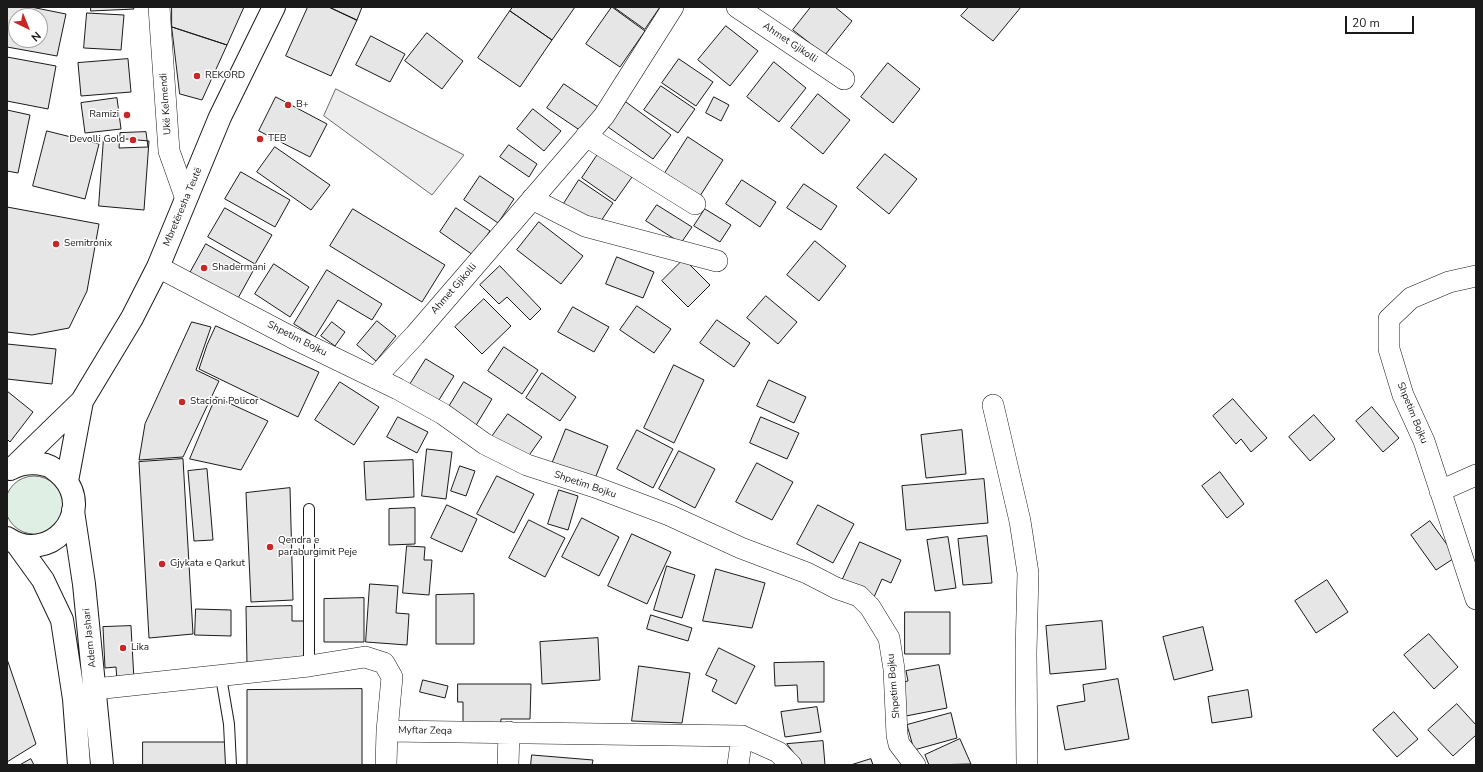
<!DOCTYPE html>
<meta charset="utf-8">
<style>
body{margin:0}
#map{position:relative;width:1483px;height:772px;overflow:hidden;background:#fff;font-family:"Nunito Sans",sans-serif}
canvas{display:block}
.frame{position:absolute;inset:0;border:8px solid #1a1a1a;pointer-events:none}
.north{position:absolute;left:8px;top:8px;width:40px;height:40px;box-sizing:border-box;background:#fff;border:1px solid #a3a3a3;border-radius:50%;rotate:137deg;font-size:11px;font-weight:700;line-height:16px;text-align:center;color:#1a1a1a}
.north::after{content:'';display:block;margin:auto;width:14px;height:18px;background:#c62828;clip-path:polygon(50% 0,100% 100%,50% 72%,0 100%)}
.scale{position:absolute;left:1345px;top:16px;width:69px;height:18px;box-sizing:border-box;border:2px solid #1a1a1a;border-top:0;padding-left:5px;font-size:12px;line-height:14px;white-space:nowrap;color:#1a1a1a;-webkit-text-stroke:3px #fff;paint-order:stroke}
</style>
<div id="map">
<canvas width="1483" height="772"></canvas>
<div class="frame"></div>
<div class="north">N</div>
<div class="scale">20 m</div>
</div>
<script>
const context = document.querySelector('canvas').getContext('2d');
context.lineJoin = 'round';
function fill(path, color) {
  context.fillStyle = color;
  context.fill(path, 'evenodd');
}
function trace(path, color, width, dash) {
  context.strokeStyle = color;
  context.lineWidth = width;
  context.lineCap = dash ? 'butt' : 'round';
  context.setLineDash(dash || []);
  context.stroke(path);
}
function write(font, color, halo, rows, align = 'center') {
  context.font = font + ' "Nunito Sans",sans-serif';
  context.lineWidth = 3;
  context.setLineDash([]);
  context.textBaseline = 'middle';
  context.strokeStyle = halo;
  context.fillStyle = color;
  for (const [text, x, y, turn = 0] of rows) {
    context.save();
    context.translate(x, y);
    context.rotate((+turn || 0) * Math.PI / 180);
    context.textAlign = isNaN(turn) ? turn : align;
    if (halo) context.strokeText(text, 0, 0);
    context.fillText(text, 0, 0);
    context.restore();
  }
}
const green = new Path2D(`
 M5 505a29 29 0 1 1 58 0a29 29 0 1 1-58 0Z`);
const parking = new Path2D(`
 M336,89l128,66 -32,40 -108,-79z`);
const building = new Path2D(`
 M7,7h24l35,7 -9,42 -50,-9zM16,16h24v24h-24z
 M91,7h42l1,2 -43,2z
 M172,7h72l-17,38 -55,-18z
 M308,7h21l28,13 -26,56 -45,-20z
 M329,7h33l-5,13z
 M513,7h62l-23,33 -42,-29z
 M612,7l33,24 -25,36 -34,-23z
 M614,7h46l-15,22z
 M811,7h24l17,14 -27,34 -32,-25z
 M969,7h52l-28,34 -32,-25z
 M510,11l42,29 -32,47 -42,-29z
 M87,13l37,2 -3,35 -37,-2z
 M726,26l32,25 -28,35 -32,-26z
 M172,27l55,18 -25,55 -22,-6z
 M427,33l36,28 -21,28 -37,-28z
 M371,36l34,18 -15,28 -34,-17z
 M7,57l49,9 -8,43 -41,-8z
 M128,59l3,33 -50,4 -3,-33z
 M679,59l34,23 -17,24 -34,-23z
 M774,62l32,26 -27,34 -32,-25z
 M888,63l32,26 -27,34 -32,-26z
 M564,84l34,23 -17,24 -34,-23z
 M661,86l34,23 -17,24 -34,-23z
 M818,94l32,26 -27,34 -32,-26z
 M276,97l51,27 -17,33 -51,-26z
 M714,97l15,8 -8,16 -15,-8z
 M117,98l4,31 -36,4 -4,-30z
 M626,102l45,33 -18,24 -45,-32z
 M533,109l28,22 -17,20 -27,-22z
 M7,110l23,5 -12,58 -11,-2z
 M47,131l52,13 -14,55 -52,-13z
 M146,132l2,15 -29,1 1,-15z
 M104,137l45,4 -5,69 -45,-4z
 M688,137l35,23 -23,36 -35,-23z
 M509,145l28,19 -8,13 -29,-20z
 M275,147l55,38 -19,25 -54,-38z
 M598,154l34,23 -17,24 -33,-23z
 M885,154l32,25 -28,35 -32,-26z
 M241,172l49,28 -15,27 -50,-28z
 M480,176l34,23 -16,24 -34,-23z
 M579,180l34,23 -16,24 -34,-22z
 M742,180l34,22 -16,25 -34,-23z
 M804,184l33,22 -16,24 -34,-22z
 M657,205l35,22 -11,16 -35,-22z
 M7,207l92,17 -12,67 -18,37 -37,7 -25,-3z
 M225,208l47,27 -17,29 -47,-27z
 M456,208l34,23 -17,24 -33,-23z
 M353,209l92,56 -23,37 -92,-56z
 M705,209l26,16 -11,17 -26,-16z
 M539,222l44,34 -22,28 -44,-34z
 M815,241l31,25 -27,35 -32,-26z
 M206,244l47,27 -16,29 -47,-27z
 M617,257l37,15 -11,26 -37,-14z
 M684,259l26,26 -22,22 -26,-26z
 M274,264l35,23 -19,30 -35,-23z
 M500,266l41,43 -11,11 -23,-23 -8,7 -19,-19z
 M327,270l55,34 -10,16 -34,-20 -23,37 -21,-13z
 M766,296l31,26 -19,22 -31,-26z
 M484,299l27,27 -29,28 -27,-27z
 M637,306l34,23 -17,24 -34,-23z
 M573,307l36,20 -15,25 -36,-20z
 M717,320l33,23 -16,24 -34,-24z
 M377,321l19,15 -20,25 -19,-16z
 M192,322l19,5 -15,43 23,11 -36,76 -44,3 6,-36z
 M332,322l13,10 -10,14 -14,-10z
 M216,326l103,46 -21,45 -99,-48 8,-24z
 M7,344l49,5 -4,35 -45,-5z
 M504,347l34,23 -16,24 -34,-23z
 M426,359l28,17 -17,27 -28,-17z
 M674,365l30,15 -30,63 -30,-15z
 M542,373l34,24 -16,24 -34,-23z
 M769,380l37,17 -12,26 -37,-17z
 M340,382l39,25 -25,38 -39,-25z
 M464,382l28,17 -17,28 -28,-17z
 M7,391l26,21 -23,30 -3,-3z
 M216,397l52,24 -27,49 -51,-11z
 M1233,399l34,39 -16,14 -10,-13 -5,5 -23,-28z
 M1372,407l27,31 -16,14 -27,-31z
 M508,414l34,23 -17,24 -34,-23z
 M1314,415l21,24 -25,22 -21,-24z
 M398,417l30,15 -11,21 -30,-16z
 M761,417l38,16 -12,26 -37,-16z
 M566,429l42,17 -14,35 -42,-17z
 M637,430l36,19 -20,39 -36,-19z
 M962,430l4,44 -40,4 -5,-43z
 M427,449l25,3 -6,47 -24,-3z
 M679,451l36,18 -20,39 -36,-19z
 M183,459l10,175 -44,4 -10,-176z
 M413,460l1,37 -48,3 -2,-38z
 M757,463l36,19 -21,38 -36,-18z
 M460,466l15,5 -9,25 -15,-5z
 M207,469l6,71 -19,1 -6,-70z
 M1220,472l24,32 -17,14 -25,-32z
 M497,476l37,18 -20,39 -37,-19z
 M984,479l4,44 -82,7 -4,-44z
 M290,488l3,112 -42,2 -5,-109z
 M559,490l19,6 -10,34 -20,-6z
 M447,505l30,14 -15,33 -31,-14z
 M818,505l36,19 -21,39 -36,-19z
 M415,508v36l-26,1v-36z
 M582,518l37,19 -20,39 -37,-19z
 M529,520l36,18 -20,39 -36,-19z
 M1430,521l26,36 -20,13 -25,-35z
 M632,534l39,18 -24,52 -39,-18z
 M987,536l5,47 -29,2 -5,-46z
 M948,537l8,51 -21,3 -8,-51z
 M860,542l41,18 -10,23 -9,-4 -8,18 -33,-14z
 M407,546l18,1 -1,13h8l-3,35 -26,-2z
 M667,566l28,9 -13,43 -28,-8z
 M716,569l49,14 -13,45 -49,-7z
 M1327,580l21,32 -32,21 -21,-32z
 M370,584l28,2 -2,27 13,1 -2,31 -41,-3z
 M474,594v50h-38v-49z
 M364,598v44h-40v-43z
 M292,606v15h13v43l-58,1 -1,-58z
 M196,609l35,1v26l-36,-1z
 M905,612h45v42h-45z
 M651,615l41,13 -4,13 -41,-12z
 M1102,621l4,48 -56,5 -4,-48z
 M131,626l3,54 -17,1 -1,-14 -11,1 -2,-41z
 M1203,627l10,43 -39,10 -11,-43z
 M1429,634l29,33 -24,22 -30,-34z
 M598,638l2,42 -58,4 -2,-42z
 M719,648l36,18 -19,38 -24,-13 5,-11 -11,-5z
 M7,659l29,85 -29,18z
 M824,662v40h-26l-1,-17 -22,1 -1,-23z
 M939,665l8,43 -41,8 -7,-33 9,-2 -2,-10z
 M639,666l51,7 -8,50 -50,-2z
 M1118,679l11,60 -64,11 -8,-44 28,-5 -2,-16z
 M423,680l25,6 -3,12 -25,-6z
 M458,684h73l-1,35h-29l-1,12h-37v-29h-5z
 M362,689v76h-115v-75z
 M1248,690l4,27 -40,6 -4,-26z
 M1457,704l19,21v10l-23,21 -25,-26z
 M817,707l4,25 -36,5 -4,-25z
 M1394,712l24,27 -21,18 -24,-27z
 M951,713l6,25 -43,12 -7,-25z
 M960,739l11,25 -42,1 -4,-10z
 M823,741l2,24h-22l-16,-21z
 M143,742h86v23h-86z
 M532,755l61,5 -1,5h-61z
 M31,759l3,6h-14z
 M871,759l2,6h-22z`);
const lane = new Path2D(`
 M309,509v157
 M221,677l8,47 2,41`);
const street = new Path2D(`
 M159,7l10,144 17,48
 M737,7l107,72
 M586,136l109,68
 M532,199l53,27 132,35
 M158,267l135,71 105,51 45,25 42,30 42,21 68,22 74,28 72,33 66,25 29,15 23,8 11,11 19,31 5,31 3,66 2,9 16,21
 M1476,276l-27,6 -38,16 -22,21v30l14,46 21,46 52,158
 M375,378l40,-43 189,-219 69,-109
 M993,405l27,116 8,52 -2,79 1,113
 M1440,491l36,-16
 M95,689l214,-23 56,-9 19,6 8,14 -5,54 -1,34
 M387,731l355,5 36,16 13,13
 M508,765l1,-33
 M738,765l4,-29`);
const secondary = new Path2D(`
 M73,511l11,73 18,181
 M17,544l26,36 19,40 12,79 5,66`);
const primary = new Path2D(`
 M14,467l68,-66 50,-83 26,-51 62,-150 54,-110
 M67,481l15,-80
 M7,538c41,28 89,-24 56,-61 -5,-5 -10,-10 -17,-12 -12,-3 -25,-2 -36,4`);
const markers = [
 [197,76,4,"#c62828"],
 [288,105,4,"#c62828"],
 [127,115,4,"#c62828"],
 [260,139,4,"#c62828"],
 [133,140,4,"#c62828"],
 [56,244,4,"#c62828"],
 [204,268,4,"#c62828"],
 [182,402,4,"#c62828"],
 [270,547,4,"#c62828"],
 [162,564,4,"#c62828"],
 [123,648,4,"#c62828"]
];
const streetNames = [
 ["Ahmet Gjikolli",790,43,34],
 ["Ukë Kelmendi",166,104,-94],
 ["Mbretëresha Teutë",183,207,-67],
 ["Ahmet Gjikolli",454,289,-49],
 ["Shpetim Bojku",297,339,27],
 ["Shpetim Bojku",1412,413,68],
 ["Shpetim Bojku",585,485,19],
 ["Adem Jashari",90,638,-96],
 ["Shpetim Bojku",894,686,-95],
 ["Myftar Zeqa",425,731,1]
];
const poiNames = [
 ["REKORD",205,76],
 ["B+",296,105],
 ["Ramizi",119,115,"right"],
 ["TEB",268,139],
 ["Devolli Gold",125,140,"right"],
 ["Semitronix",64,244],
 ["Shadermani",212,268],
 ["Stacioni Policor",190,402],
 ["Qendra e",278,541],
 ["paraburgimit Peje",278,553],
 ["Gjykata e Qarkut",170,564],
 ["Lika",131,648]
];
fill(green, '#e0efe3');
trace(green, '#6a6a6a', 1);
fill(parking, '#ededed');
trace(parking, '#6a6a6a', 1);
fill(building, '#e6e6e6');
trace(building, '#1a1a1a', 1);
trace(lane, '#1a1a1a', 12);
trace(street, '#1a1a1a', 22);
trace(secondary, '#1a1a1a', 24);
trace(primary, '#1a1a1a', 24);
trace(lane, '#fff', 10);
trace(street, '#fff', 21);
trace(secondary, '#fff', 22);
trace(primary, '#fff', 22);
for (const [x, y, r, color] of markers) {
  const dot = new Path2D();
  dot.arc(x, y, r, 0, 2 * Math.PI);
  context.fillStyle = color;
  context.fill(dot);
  trace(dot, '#fff', 1.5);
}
write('10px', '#1a1a1a', '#fff', streetNames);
write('10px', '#1a1a1a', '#fff', poiNames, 'left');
</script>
